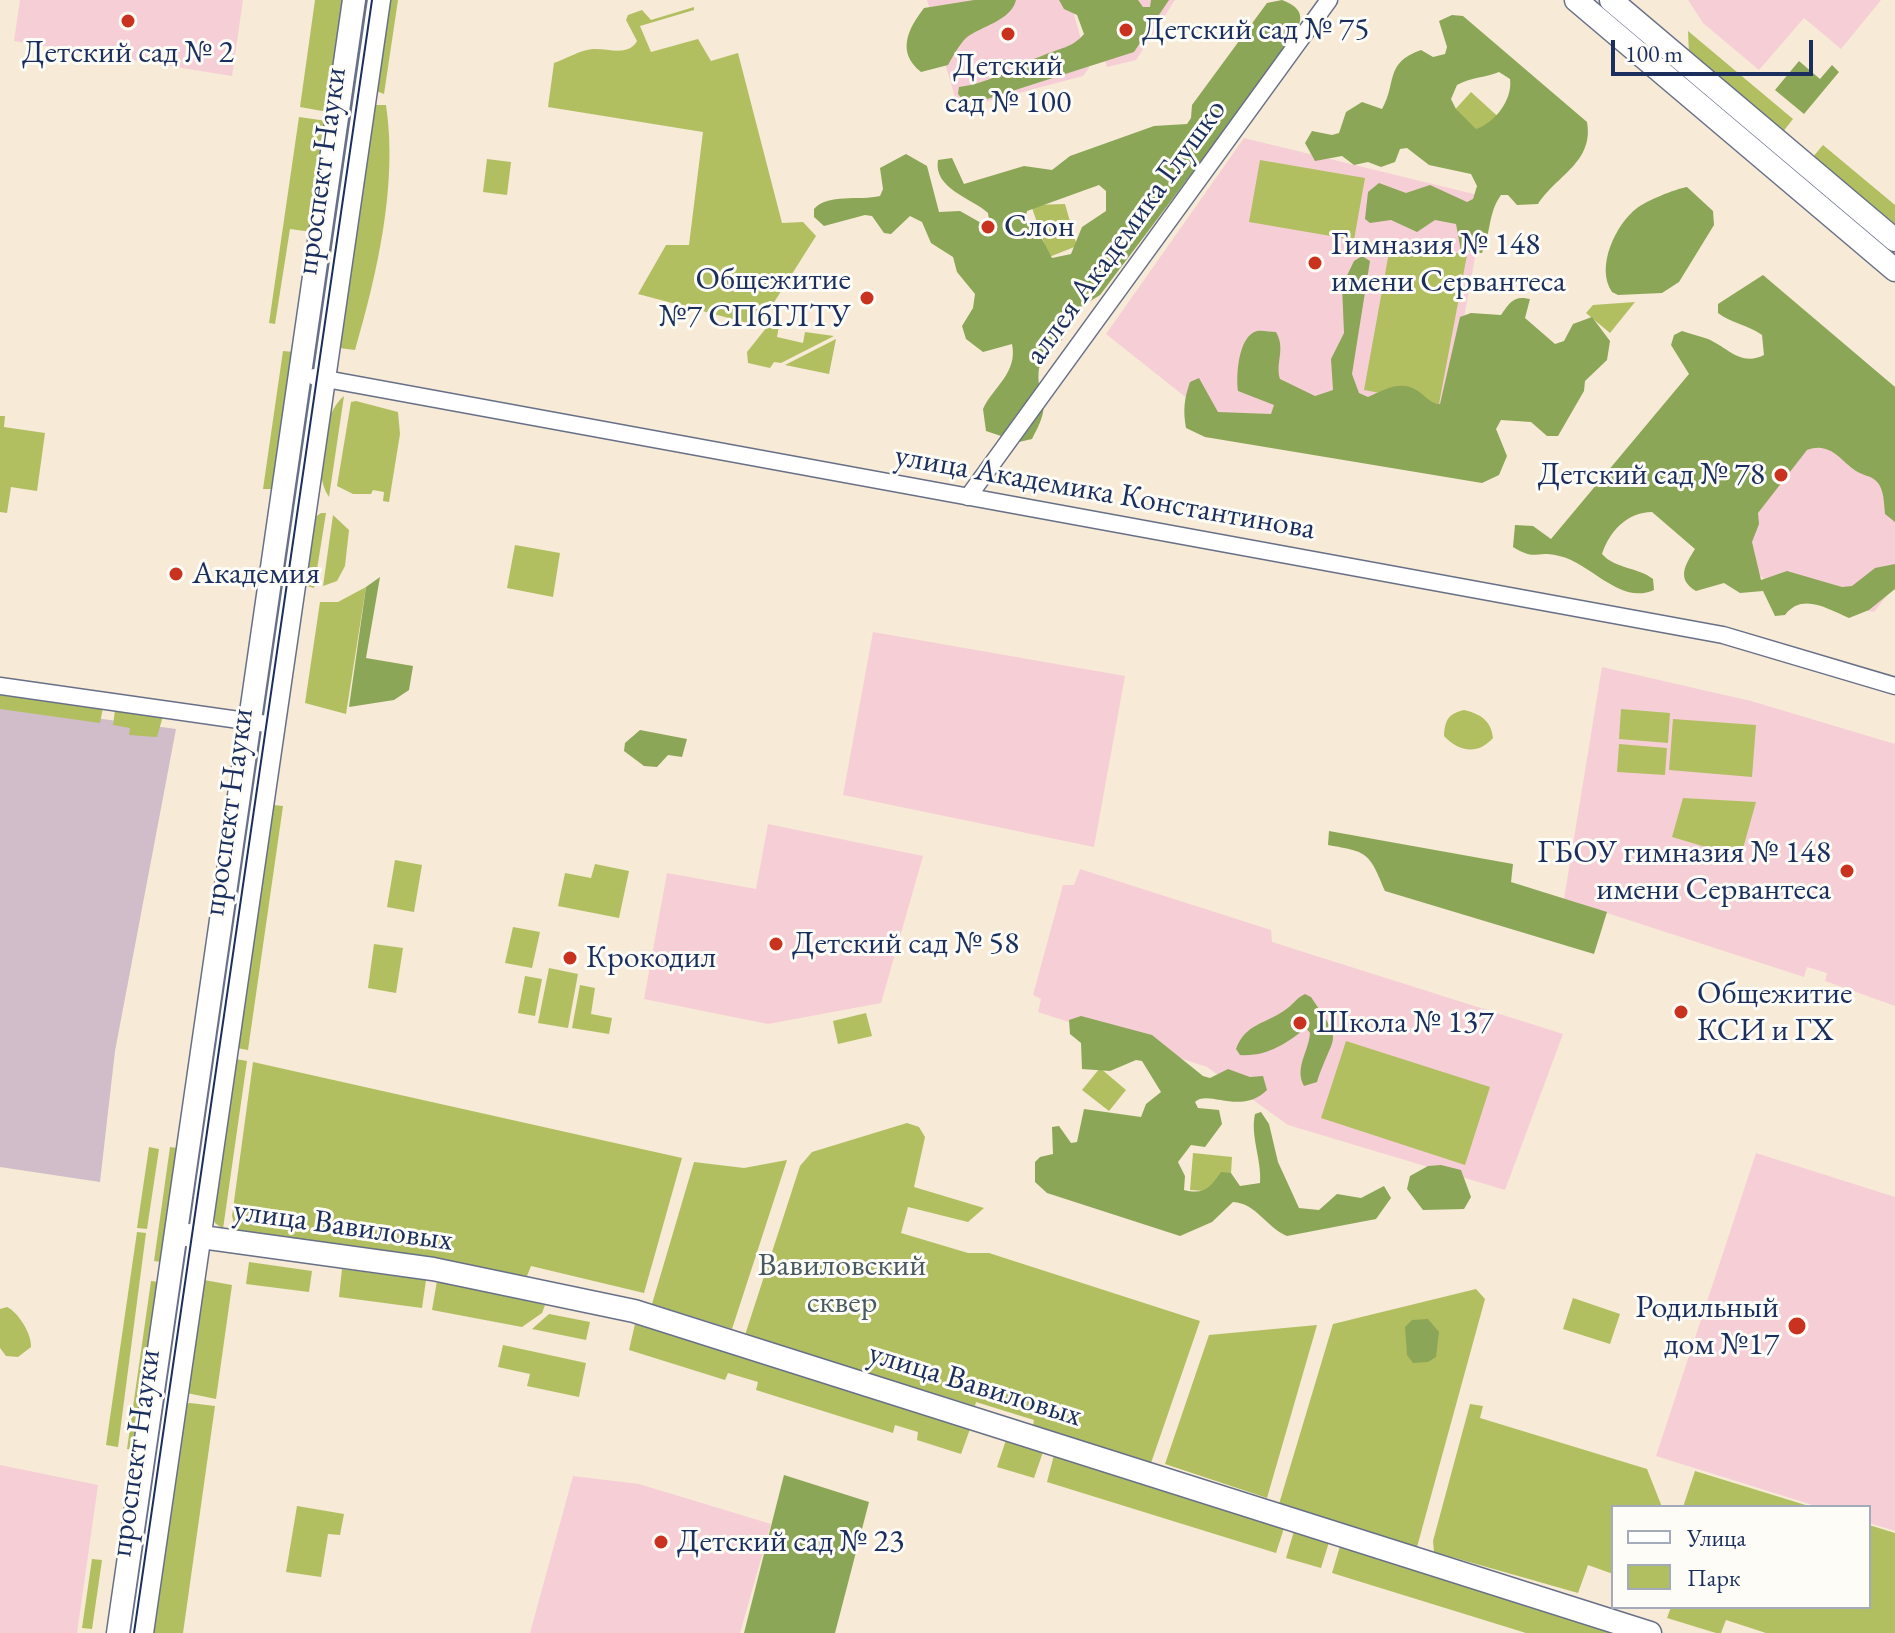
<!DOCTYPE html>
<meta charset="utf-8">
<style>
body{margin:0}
#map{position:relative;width:1895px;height:1633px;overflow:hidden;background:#f7ead6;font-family:"EB Garamond",serif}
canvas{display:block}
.legend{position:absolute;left:1611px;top:1505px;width:260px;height:104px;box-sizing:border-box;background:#fdfcf7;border:2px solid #a3aaba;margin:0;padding:10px 14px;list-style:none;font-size:24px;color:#1b2f5e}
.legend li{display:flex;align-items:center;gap:16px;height:40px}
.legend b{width:40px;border:2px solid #a3aaba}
.scale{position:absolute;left:1611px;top:40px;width:202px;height:36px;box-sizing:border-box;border:4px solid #1b2f5e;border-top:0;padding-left:10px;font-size:24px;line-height:28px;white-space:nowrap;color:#1b2f5e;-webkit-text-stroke:6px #fdfcf7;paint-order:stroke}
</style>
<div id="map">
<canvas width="1895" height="1633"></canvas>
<ul class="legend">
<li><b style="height:10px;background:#fff"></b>Улица</li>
<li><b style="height:22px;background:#b1bf61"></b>Парк</li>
</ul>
<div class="scale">100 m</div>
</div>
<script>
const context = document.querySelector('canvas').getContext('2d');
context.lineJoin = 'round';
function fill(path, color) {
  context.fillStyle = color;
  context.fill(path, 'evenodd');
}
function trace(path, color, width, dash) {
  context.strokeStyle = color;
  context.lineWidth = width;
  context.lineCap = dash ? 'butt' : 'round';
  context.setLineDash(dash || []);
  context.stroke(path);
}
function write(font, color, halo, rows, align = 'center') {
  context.font = font + ' "EB Garamond",serif';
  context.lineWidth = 6;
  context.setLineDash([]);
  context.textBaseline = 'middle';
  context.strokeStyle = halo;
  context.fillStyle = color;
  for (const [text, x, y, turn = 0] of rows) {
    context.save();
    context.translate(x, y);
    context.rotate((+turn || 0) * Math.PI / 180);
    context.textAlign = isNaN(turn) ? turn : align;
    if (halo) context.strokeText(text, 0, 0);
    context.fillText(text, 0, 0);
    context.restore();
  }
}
const built = new Path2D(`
 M20,0h223l-11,76 -218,-35z
 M927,0h143l19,68 -6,8 -121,32 -6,-7z
 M1088,0h87l-39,60 -29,7z
 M1688,0h193l-40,49 -37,-31 -45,52 -56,-47z
 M1244,138l242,59 -46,252 -237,-38 -97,-77z
 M1733,395l162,66v124l-21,27 -90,-17 -128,-105z
 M873,632l252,44 -31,171 -251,-52z
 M1602,667l149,34 144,43v262l-70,-25 2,-8 -20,-6 -3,10 -240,-78z
 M768,824l155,32 -42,147 -113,21 -124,-25 23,-126 89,16z
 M1080,869l191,61 1,12 291,92 -58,156 -217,-65 -81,-58 -169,-55 3,-13 -8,-4 30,-110h11z
 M1756,1153l139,44v334l-26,-8v-16h-50l-163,-51z
 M0,1465l98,20 -21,148h-77z
 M573,1476l66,8 132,40 -31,109h-210z`);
const industrial = new Path2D(`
 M0,705l176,24 -61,322 -15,131 -100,-15z`);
const green = new Path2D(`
 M315,0h30l-17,112 -28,-5z
 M390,0h8l-14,94 -8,-3z
 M694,7v3l-54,16 11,26 47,-13 13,22 27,-8 44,170 21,-1 13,14 -57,90 -121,-32 28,-49h23l14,-113 -155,-25 6,-44c12,-4 26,-13 39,-14 15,-1 35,8 44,-8l-11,-21 2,-5 14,-5 9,10z
 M1688,31l105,88 -11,14 -93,-79z
 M1471,92l33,30 -19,22 -34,-30z
 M374,105h12c12,79 -9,169 -31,245l-16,-2z
 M299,117l28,4 -15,111 -22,-3 -15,95 -6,-1z
 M1823,145l72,60v23l-83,-70z
 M487,159l24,3 -4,33 -24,-3z
 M1260,160l105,18 -11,62 -105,-18z
 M1065,204l12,42 -28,11 -18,-52z
 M1391,241l76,14 -28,149 -75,-14z
 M1635,302l-25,31 -24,-20 7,-8z
 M779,326l-2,11 26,6 2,-11 29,4 -53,27 -7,-1 -4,6 -22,-5 -1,-11 20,-25z
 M836,339l-7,35 -44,-9z
 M283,351l11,1 -20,137h-11z
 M344,396l-15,101c-17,-24 -7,-83 15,-101z
 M356,401l42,11 2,22 -11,68 -6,-1 1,-9 -11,-2 -2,4h-18l-16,-8 14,-84z
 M0,416h5l-1,11 41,6 -8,58 -26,-4 -4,26 -7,-1z
 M321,513h5l-12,75 -10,-3 10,-67z
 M333,515l16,15 -4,36 -8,15 -14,5z
 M515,545l45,8 -7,44 -46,-9z
 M366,587l-20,127 -41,-11 15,-101h18z
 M0,694l103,14 -3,15 -100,-14z
 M1621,709l49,4 -2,30 -49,-4z
 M115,710l48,6 -6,21 -28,-2 1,-7 -17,-3z
 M1464,710c16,4 27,10 29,28 -15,17 -34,14 -49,-2 1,-16 4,-22 20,-26z
 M1673,719l83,6 -4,52 -83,-7z
 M1619,744l48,4 -2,27 -48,-3z
 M1683,798l73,4 -14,50 -6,4 -64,-19z
 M273,805l10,1 -35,244 -11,-2z
 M395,860l27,5 -8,47 -27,-5z
 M595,864l34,7 -10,47 -61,-12 7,-33 26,5z
 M513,927l27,5 -8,36 -27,-5z
 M374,944l29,4 -7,45 -28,-5z
 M549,968l29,6 -10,54 -30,-5z
 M525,976l17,3 -7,37 -17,-3z
 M580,985l15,3 -4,26 21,4 -3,16 -37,-6z
 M866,1013l6,23 -34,8 -5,-23z
 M1346,1041l144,46 -25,78 -144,-47z
 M236,1059l11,2 -24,168 -8,-6 -2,-10z
 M253,1062l429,96 -38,135 -113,-27 -4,10 -291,-45 -4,-15z
 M1100,1068l26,22 -17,21 -27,-21z
 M907,1123l12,4 6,10 -11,50 70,21 -16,14 -60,-15 -7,26 67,20h21l211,68 -49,142 -118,-38 1,-5 -58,-18 -1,4 -230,-71 55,-169 12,-14z
 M149,1147l10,2 -12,80 -10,-1z
 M170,1147l7,1 -16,114 -7,-1z
 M1193,1153l39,4 -1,16h-10l-1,19 -30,-2z
 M787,1160l-55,169 -80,-25 42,-142 50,6z
 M137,1232l9,1 -28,214 -12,-2z
 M249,1262l63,9 -3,21 -63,-8z
 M342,1269l84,11 -4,28 -83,-11z
 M204,1280l28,5 -16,114 -29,-6z
 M151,1281l7,1 -25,168 -6,-1z
 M437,1281l108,24 -3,8 -20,14 -90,-17z
 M1476,1289l9,10 -68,248 -138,-43 54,-180z
 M1573,1298l47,16 -10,30 -47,-15z
 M7,1307c11,5 25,27 24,40l-13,10 -12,-1 -6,-8v-39z
 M549,1314l41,8 -4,18 -54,-11z
 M635,1324l335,105 -9,25 -44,-14 1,-8 -23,-7 -2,8 -137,-43 2,-8 -30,-9 -3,7 -96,-30z
 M1317,1325l-50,173 -102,-34 44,-129z
 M503,1345l83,18 -7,34 -52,-11 3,-12 -32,-7z
 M190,1403l25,3 -32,227h-31l33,-229z
 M1470,1404l13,2 -3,12 167,51 15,38h-49v67l-25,-9 -10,28 -144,-41 -1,-11z
 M1006,1440l37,12 -9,26 -37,-11z
 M1054,1455l230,73 -8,25 -229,-71z
 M1695,1471l117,36h-129z
 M297,1506l47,8 -4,21 -12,-1 -7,43 -35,-5z
 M1869,1525l26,8v100h-129l-40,-13 -5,13h-5l-49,-15 4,-11h198z
 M1294,1531l35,11 -8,26 -35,-10z
 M1340,1546l278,87h-92l-194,-60z
 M92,1559l10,1 -10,69 -10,-1z`);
const forest = new Path2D(`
 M974,0h42c-5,21 -35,26 -50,38 -7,7 -13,18 -18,27l-27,7c-25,-20 -13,-43 3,-64z
 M1059,0h79l5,7h7l1,-7h18l-35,52 -150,48 -22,-1 -4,-5 1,-7c33,-4 55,-21 85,-32 16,-7 28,-7 40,-21l-7,-19 -13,-6z
 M1282,0c27,10 19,23 8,43l-190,252 -24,15 -11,26 -26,32c-4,35 17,28 -7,71l-13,3 -33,-11 -3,-22c10,-22 35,-36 29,-65l-29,8 -17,-13 -4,-13 11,-18 2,-14 -18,-22 -4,-15 -22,-14 -9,-21 -12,-6 -19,18 -7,-1 -12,-17 -7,-1 -41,11 -10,-9v-8c14,-16 45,-8 66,-13l3,-7 -3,-21 26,-14 21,12 12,46 21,-1 23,13 6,-4 -1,-7c-16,-15 -55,-24 -50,-53l14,-2 12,26 60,-18 28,4 18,-14 84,-30 33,-2 4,-6 1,-13 75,-102zM1099,185l7,6v20l-24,16 -11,27 -19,4 -13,-25 -14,-13 2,-9z
 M1452,15l11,1 124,106c7,40 -30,53 -49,82l-21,1 -9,-10h-7c-13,18 -10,38 -19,58l-21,-2 -5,-27 -21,-4 -18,12 -26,-12 -21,3 -5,-4 3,-27 11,-9 27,10 24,-8 37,17 6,-3 4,-13 -6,-12 -42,-9 -22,-17 -7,1 -5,13 -14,5 -13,-5 -14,3 -12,-9 -27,5 -10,-18 7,-12 20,4 7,-2 7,-21 16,-10 20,7c15,-26 2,-46 39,-59l12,7 12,-3 2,-7 -8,-26zM1499,72l11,7c3,20 -15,44 -34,50l-20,-20 -5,-10 6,-14c14,-8 27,-7 42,-13z
 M1799,61l21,18 12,-14 7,7 -35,42 -29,-24z
 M1687,187l26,24 1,14 -35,57 -17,11 -44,2 -6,-3c-17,-25 4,-68 25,-84 9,-7 38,-19 50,-21z
 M1362,256l8,5 -18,113 7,19 9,4c15,-7 34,-18 50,-6 9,6 11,12 22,13l20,-87 11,-4 30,2c9,-13 13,-20 29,-16l-5,19 30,26 9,-3 9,-17 19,-7 18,24 -3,19 -22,21 -1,10 -26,45h-11l-16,-14 -30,-2 -5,9 11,27 -8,19 -17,8 -277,-46 -19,-9c-3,-17 -2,-29 4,-46l9,-4 19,34 53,2 3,-9 -36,-14c-2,-15 0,-55 19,-60 5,-1 14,1 19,1 10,17 -1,31 4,47l35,17 18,-6 -2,-31 13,-26 -2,-47 12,-25z
 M1763,275l132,112v135l-10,-8c-1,-10 -1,-24 -7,-31 -6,-8 -15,-7 -22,-12 -16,-11 -26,-30 -49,-21l-49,63 1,11 -7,18 9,38 26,-9 55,16 10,-1 23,-18 20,-4v25l-26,21 -20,8c-21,-9 -47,-26 -64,-3l-10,1 -12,-25 -23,2 -16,-10 -28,8c-20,-12 -11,-26 -1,-42l-43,-37c-25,0 -43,20 -50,42 13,15 36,13 51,25l1,11c-35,16 -65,-30 -99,-35 -21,-4 -19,6 -42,-8l2,-22 18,1 18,13 138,-165 -18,-29 3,-10 8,-4c8,3 18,5 26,8 19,8 33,28 56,16l-2,-20c-14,-10 -31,-12 -44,-22v-9z
 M380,577l-14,81 47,8 -4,24 -15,10 -45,7 17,-120z
 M640,730l47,9 -5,18 -14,-2 -11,12 -13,-1 -20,-15 1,-8z
 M1329,831l184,33 -2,18 96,30 -13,42 -209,-63c-16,-39 -17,-39 -57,-46z
 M1305,994l6,3c33,49 24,32 6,85l-13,4c-10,-18 5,-35 6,-53l-4,-5c-19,15 -39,29 -66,27l-4,-6c9,-25 29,-25 49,-39 8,-5 11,-12 20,-16z
 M1081,1016l71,19 51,41 7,2 18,-9 22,8 13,-1 4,14c-26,26 -59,-1 -72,12l3,6 21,2 3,14 -17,23 -14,-2 -13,17 7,14 -1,14c20,5 26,-2 37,-18l10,1 9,13 20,-3c2,-23 -10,-47 -5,-69l6,-2 8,12 9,38 21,46 20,2 18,-16 24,4 23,-12 7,12 -15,21 -89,17c-20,-8 -31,-33 -54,-34l-21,20 -32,14 -133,-43 -12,-11v-20l5,-5 13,-3 -1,-27 7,-1 12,17 6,-1 7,-33 57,8 5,-13 15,-12 -19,-31 -6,-1 -26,11 -28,-2 -1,-26 -11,-9 -1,-14z
 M1441,1165l20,5 10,27 -7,12 -41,1 -16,-21 3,-13 18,-10z
 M1428,1319l11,13 -3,25 -8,5 -15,1 -6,-8 -2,-28 7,-7z
 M784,1475l85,27 -34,131h-91z`);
const street = new Path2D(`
 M315,377l1408,258 172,51
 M968,497l361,-497
 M0,686l274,39`);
const secondary = new Path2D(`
 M1576,0l319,270
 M1611,0l284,240
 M187,1235l246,34 201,42 1016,322
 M118,1633l236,-1633
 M142,1633l237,-1633`);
const tram = new Path2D(`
 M134,1633l238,-1633`);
const markers = [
 [128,21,8,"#c8321e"],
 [1126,30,8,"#c8321e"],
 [1008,34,8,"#c8321e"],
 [988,227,8,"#c8321e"],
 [1315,263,8,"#c8321e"],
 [867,298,8,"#c8321e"],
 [1781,475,8,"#c8321e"],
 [176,574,8,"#c8321e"],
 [1847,871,8,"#c8321e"],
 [776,944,8,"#c8321e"],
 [570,958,8,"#c8321e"],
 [1681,1012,8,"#c8321e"],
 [1300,1023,8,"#c8321e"],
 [1797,1326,10,"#c8321e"],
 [661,1542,8,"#c8321e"]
];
const poiNames = [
 ["Детский сад № 75",1142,30],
 ["Детский сад № 2",128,53,"center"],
 ["Детский",1008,66,"center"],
 ["сад № 100",1008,103,"center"],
 ["Слон",1004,227],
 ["Гимназия № 148",1331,245],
 ["имени Сервантеса",1331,282],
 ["Общежитие",851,280,"right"],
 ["№7 СПбГЛТУ",851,317,"right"],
 ["Детский сад № 78",1765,475,"right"],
 ["Академия",192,574],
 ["ГБОУ гимназия № 148",1831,853,"right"],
 ["имени Сервантеса",1831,890,"right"],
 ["Детский сад № 58",792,944],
 ["Крокодил",586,958],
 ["Общежитие",1697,994],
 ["КСИ и ГХ",1697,1031],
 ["Школа № 137",1316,1023],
 ["Родильный",1779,1308,"right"],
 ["дом №17",1779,1345,"right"],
 ["Детский сад № 23",677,1542]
];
const streetNames = [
 ["проспект Науки",322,171,-82],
 ["аллея Академика Глушко",1126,232,-54],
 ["улица Академика Константинова",1105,493,10],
 ["проспект Науки",229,812,-82],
 ["улица Вавиловых",343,1226,8],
 ["улица Вавиловых",975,1385,17],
 ["проспект Науки",136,1453,-82]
];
const parkNames = [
 ["Вавиловский",842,1266],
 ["сквер",842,1303]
];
fill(built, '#f6cfd6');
fill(industrial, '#d1bdc9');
fill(green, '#b1bf61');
fill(forest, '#8ca657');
trace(street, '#687088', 19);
trace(secondary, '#687088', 25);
trace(street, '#fff', 16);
trace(secondary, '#fff', 22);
trace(tram, '#1b2f5e', 2);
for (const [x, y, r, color] of markers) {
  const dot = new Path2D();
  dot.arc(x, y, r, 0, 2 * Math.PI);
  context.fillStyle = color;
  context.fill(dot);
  trace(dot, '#fdfcf7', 3);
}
write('32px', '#1b2f5e', '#fdfcf7', poiNames, 'left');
write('32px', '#1b2f5e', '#fdfcf7', streetNames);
write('32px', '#485a5f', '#fdfcf7', parkNames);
</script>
